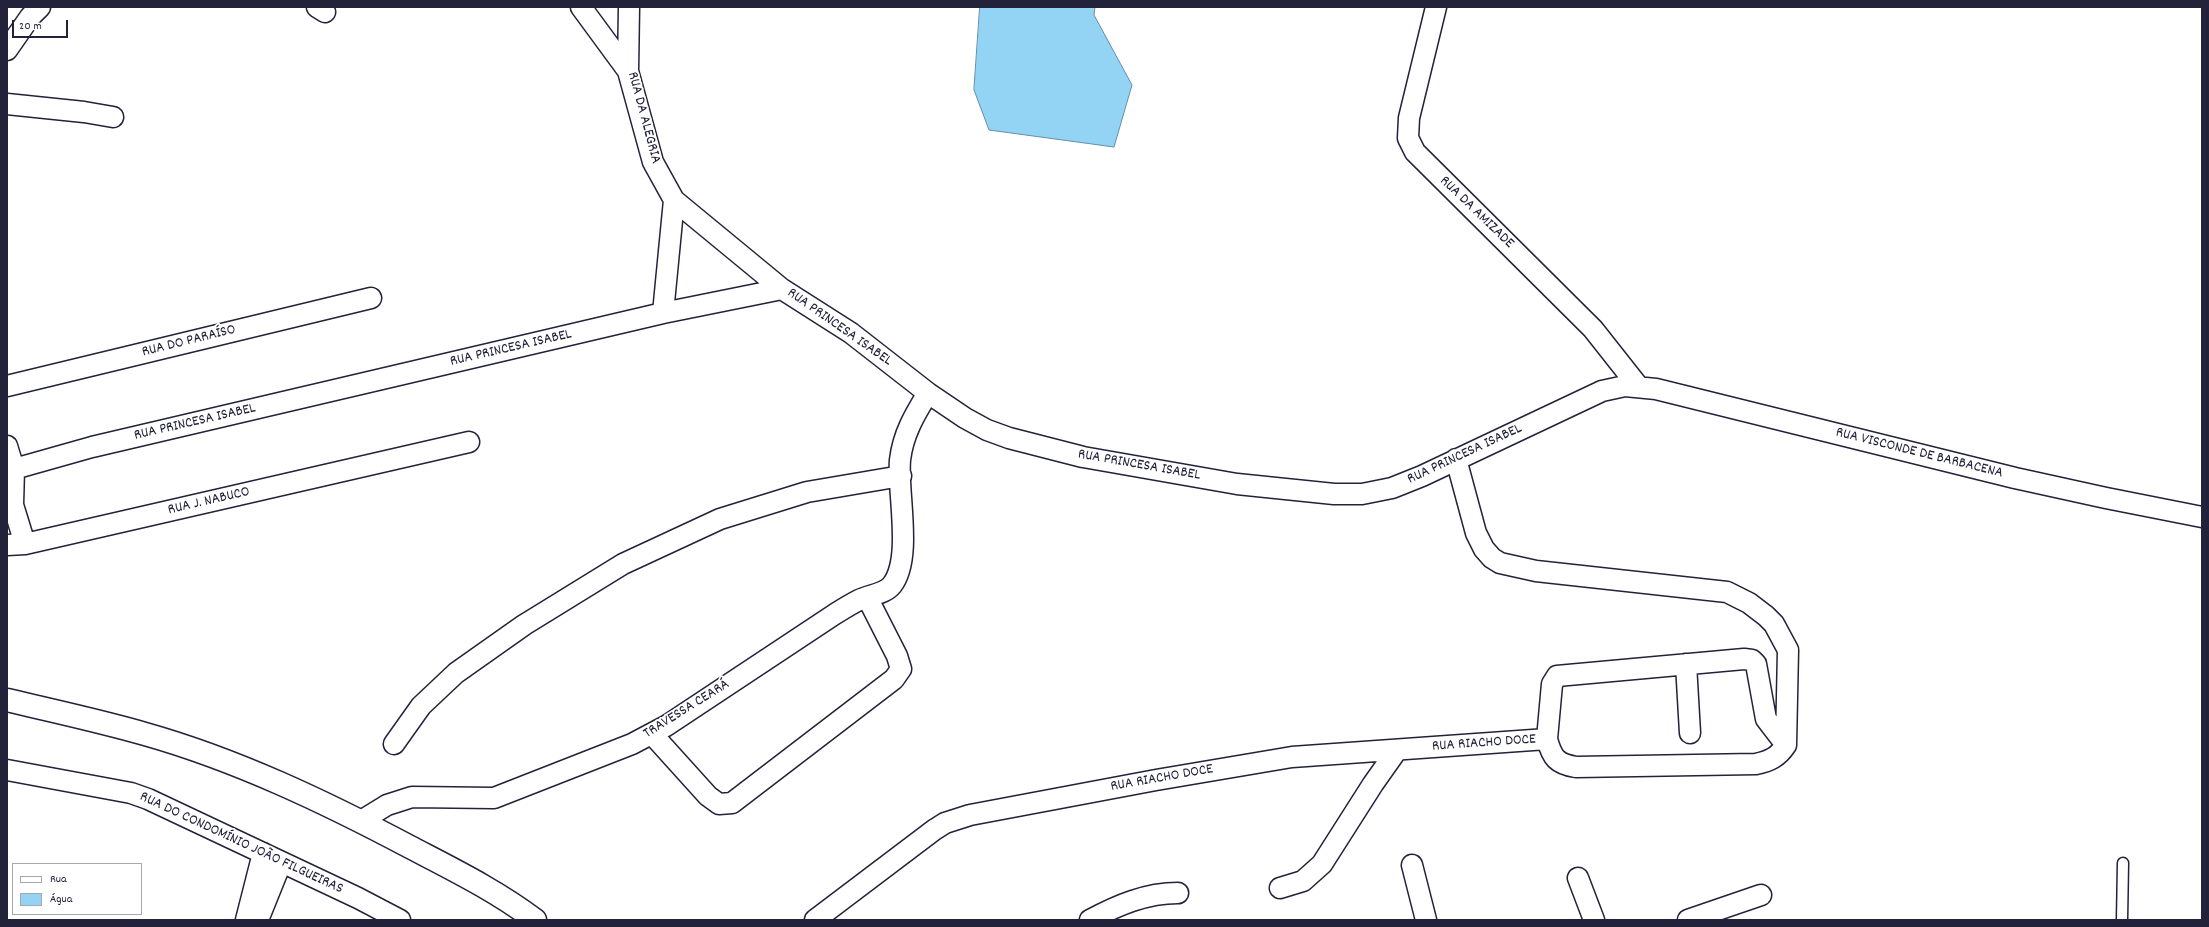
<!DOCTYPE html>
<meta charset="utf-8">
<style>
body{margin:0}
#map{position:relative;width:2209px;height:927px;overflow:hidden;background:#fff;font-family:Dekko,sans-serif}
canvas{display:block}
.frame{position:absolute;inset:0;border:8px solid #22223b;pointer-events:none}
.legend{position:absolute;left:12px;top:863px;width:130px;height:52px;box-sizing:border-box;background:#fff;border:1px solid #a7a7b1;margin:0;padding:5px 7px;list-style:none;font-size:12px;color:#22223b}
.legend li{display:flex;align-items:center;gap:8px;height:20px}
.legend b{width:20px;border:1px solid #a7a7b1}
.scale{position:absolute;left:12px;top:20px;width:56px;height:18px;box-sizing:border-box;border:2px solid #22223b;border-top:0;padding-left:5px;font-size:12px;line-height:14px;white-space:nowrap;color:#22223b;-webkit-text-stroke:3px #fff;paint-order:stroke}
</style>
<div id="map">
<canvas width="2209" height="927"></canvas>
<div class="frame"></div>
<ul class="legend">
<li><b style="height:5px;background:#fff"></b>Rua</li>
<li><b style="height:11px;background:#93d4f4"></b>Água</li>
</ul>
<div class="scale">20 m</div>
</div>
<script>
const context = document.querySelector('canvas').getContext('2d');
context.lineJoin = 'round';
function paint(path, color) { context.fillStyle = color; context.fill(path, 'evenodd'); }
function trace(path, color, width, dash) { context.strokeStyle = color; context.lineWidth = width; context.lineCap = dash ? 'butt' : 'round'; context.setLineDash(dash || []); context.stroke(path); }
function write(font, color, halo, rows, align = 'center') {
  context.font = font + ' Dekko,sans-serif'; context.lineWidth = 3.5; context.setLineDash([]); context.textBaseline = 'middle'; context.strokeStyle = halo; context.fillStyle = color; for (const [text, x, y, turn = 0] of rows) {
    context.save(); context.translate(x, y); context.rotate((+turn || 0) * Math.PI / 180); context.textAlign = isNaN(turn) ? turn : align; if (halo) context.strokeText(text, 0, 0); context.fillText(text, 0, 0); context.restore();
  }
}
const water = new Path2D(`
 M980,7h115l-1,8 38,70 -18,62 -125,-17 -15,-40z`);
paint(water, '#93d4f4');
trace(water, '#668daa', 1);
const lane = new Path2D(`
 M2122,920l1,-57`);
const street = new Path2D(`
 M317,7l8,5
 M581,7l47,64
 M629,7l-1,64 25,91 21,38 108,89
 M1436,7l-27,111 -1,20 7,14 178,177 45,57
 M7,50l23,-33 10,-10
 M7,104l77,8 29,5
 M663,313l11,-113
 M7,386l364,-88
 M7,446l7,23 -1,36 12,39
 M14,469l78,-22 571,-134 119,-24 69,44 77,60 37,25 22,12 22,8 74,19 154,27 97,10h28l30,-6 30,-12 180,-85 23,-5 31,3 359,89 91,20 96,19
 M7,545l18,-1 444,-102
 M1686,664l4,69
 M652,734l56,62 11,8 13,-1 162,-124 7,-10 -4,-13 -30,-59
 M1547,739l5,-55 5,-8 187,-17 8,1 4,4 10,55 20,26
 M394,744l27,-38 35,-33 68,-48 99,-61 97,-45 87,-27 94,-16
 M7,770l124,23 17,6 210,99 42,22
 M361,821l26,-16 25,-8 82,1 138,-54 34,-18 169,-112c8,-5 16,-10 24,-14 10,-5 26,-6 33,-15 21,-27 5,-93 8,-125 3,-26 15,-46 28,-67
 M1412,865l14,55
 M1578,878l16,42
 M1280,888l23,-7 19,-17 51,-80 24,-34
 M246,920l17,-67
 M258,920l23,-57
 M815,920l119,-90 11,-7 25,-8 186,-35 136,-23 255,-18c5,19 10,25 29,28l180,-3c14,-3 22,-7 30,-19l2,-95 -14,-26 -8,-8 -17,-13 -22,-11 -191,-21 -36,-8 -8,-5 -8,-9 -8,-16 -20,-74
 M1090,920c28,-15 56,-27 88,-27
 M1688,920l73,-25`);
const secondary = new Path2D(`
 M7,700c46,11 93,21 138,34 92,26 180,68 265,113 42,22 87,44 125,73`);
trace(lane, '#22223b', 13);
trace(street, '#22223b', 23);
trace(secondary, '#22223b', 25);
trace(lane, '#fff', 10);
trace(street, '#fff', 20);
trace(secondary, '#fff', 22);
write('15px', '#22223b', '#fff', [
 ["RUA DA ALEGRIA",643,118,75],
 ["RUA DA AMIZADE",1476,213,44],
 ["RUA PRINCESA ISABEL",839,328,35],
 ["RUA DO PARAÍSO",189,342,-14],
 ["RUA PRINCESA ISABEL",511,349,-13],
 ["RUA PRINCESA ISABEL",195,423,-13],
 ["RUA VISCONDE DE BARBACENA",1919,454,14],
 ["RUA PRINCESA ISABEL",1465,455,-25],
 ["RUA PRINCESA ISABEL",1139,466,10],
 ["RUA J. NABUCO",209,502,-13],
 ["TRAVESSA CEARÁ",687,710,-32],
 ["RUA RIACHO DOCE",1484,744,-4],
 ["RUA RIACHO DOCE",1162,779,-10],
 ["RUA DO CONDOMÍNIO JOÃO FILGUEIRAS",241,844,25]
]);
</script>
